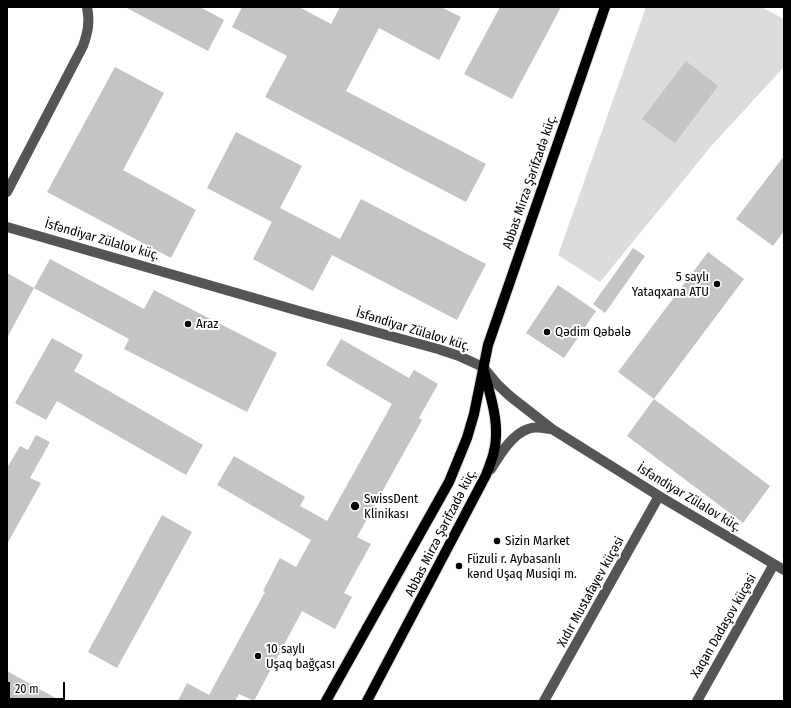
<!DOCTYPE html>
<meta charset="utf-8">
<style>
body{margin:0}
#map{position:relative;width:791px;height:708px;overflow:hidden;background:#fff;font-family:"Fira Sans Condensed",sans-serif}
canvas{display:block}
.frame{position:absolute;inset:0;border:8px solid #000;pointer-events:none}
.scale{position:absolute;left:8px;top:682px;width:57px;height:18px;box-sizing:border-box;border:2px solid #000;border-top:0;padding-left:5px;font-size:12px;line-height:14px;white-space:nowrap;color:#000;-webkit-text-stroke:3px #fff;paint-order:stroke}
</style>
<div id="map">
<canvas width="791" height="708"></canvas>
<div class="frame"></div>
<div class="scale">20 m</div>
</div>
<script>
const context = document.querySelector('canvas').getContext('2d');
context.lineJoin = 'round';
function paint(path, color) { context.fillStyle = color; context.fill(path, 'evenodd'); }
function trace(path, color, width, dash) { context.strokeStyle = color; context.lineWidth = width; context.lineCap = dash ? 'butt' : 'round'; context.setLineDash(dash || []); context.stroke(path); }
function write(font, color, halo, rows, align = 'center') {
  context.font = font + ' "Fira Sans Condensed",sans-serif'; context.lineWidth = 4; context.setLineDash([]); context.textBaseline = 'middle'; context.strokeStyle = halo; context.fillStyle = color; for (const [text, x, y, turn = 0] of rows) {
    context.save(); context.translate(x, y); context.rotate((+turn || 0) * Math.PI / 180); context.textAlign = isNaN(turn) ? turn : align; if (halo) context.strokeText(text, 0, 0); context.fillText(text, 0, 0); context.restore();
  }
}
paint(new Path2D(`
 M646,7h115l23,12v48l-71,77 -113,138 -42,-27z`), '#dcdcdc');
paint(new Path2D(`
 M125,7h75l24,13 -16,31z
 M242,7h57l32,17 9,-17h101l20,10 -22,43 -60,-32 -33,63 140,73 -20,38 -201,-105 22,-41 -55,-29z
 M500,7h61l-49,92 -48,-25z
 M686,61l32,25 -43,57 -33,-24z
 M115,67l49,26 -41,77 73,40 -25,48 -124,-66z
 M236,132l66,34 -22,42 60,31 21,-40 125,65 -29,56 -125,-65 -19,36 -60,-32 19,-37 -65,-34z
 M784,156v75l-11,15 -37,-27z
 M633,248l12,8 -40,57 -12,-9z
 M708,252l36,27 -90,120 -36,-27z
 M50,259l94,50 10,-19 123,63 -30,59 -123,-63 5,-10 -95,-51z
 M7,273l27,15 -27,50z
 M558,285l38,26 -32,47 -38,-25z
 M52,338l31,17 -9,16 129,74 -17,30 -129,-74 -11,19 -31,-17z
 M341,339l68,39 5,-8 24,14 -19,34 3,2 -65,117 14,7 -27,49 8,4 -17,32 -33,-18 -48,90 -15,-7 -4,7h-57l9,-18 22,12 56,-103 -2,-1 17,-33 16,9 15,-27 -94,-55 17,-29 71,41 -5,9 27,15 65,-117 -66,-39z
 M654,399l116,87 -27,37 -116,-87z
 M36,435l14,7 -20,36 11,5 -34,61v-76l13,-22 8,4z
 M162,515l30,17 -75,136 -29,-16z
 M7,671l54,30h-54z`), '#c4c4c4');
const major = new Path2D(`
 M326,701l123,-219 18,-44 7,-24 14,-69 117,-338
 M367,701l119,-226c5,-13 10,-25 10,-39 1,-22 -7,-44 -12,-65`);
trace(major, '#dbdbdb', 12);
trace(new Path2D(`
 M7,192l76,-146c5,-14 7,-24 4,-39
 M7,227l299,86 132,36 21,7 24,11 15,18 13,12 41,32 107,67 125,74
 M491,469c9,-14 20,-34 37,-40 7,-3 15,-1 22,0
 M544,701l115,-205
 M697,701l77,-137`), '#555', 10);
trace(major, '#000', 10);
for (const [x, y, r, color] of [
 [717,284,4,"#000"],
 [188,324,4,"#000"],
 [547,332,4,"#000"],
 [355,506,5,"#000"],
 [497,541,4,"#000"],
 [459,566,4,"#000"],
 [258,656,4,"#000"]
]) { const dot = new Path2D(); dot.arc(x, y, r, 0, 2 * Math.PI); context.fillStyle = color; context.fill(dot); trace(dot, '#fff', 1.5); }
write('13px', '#000', '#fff', [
 ["Abbas Mirzə Şərifzadə küç.",530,182,-71],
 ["İsfəndiyar Zülalov küç.",102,240,16],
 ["İsfəndiyar Zülalov küç.",413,330,17],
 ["İsfəndiyar Zülalov küç.",689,498,31],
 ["Abbas Mirzə Şərifzadə küç.",441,533,-63],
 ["Xıdır Mustafayev küçəsi",591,592,-61],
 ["Xaqan Dadaşov küçəsi",724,626,-60]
]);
write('13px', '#000', '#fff', [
 ["5 saylı",709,277,"right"],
 ["Yataqxana ATU",709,292,"right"],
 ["Araz",196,324],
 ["Qədim Qəbələ",555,332],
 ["SwissDent",364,499],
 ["Klinikası",364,514],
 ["Sizin Market",505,541],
 ["Füzuli r. Aybasanlı",467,559],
 ["kənd Uşaq Musiqi m.",467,574],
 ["10 saylı",266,649],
 ["Uşaq bağçası",266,664]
], 'left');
</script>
